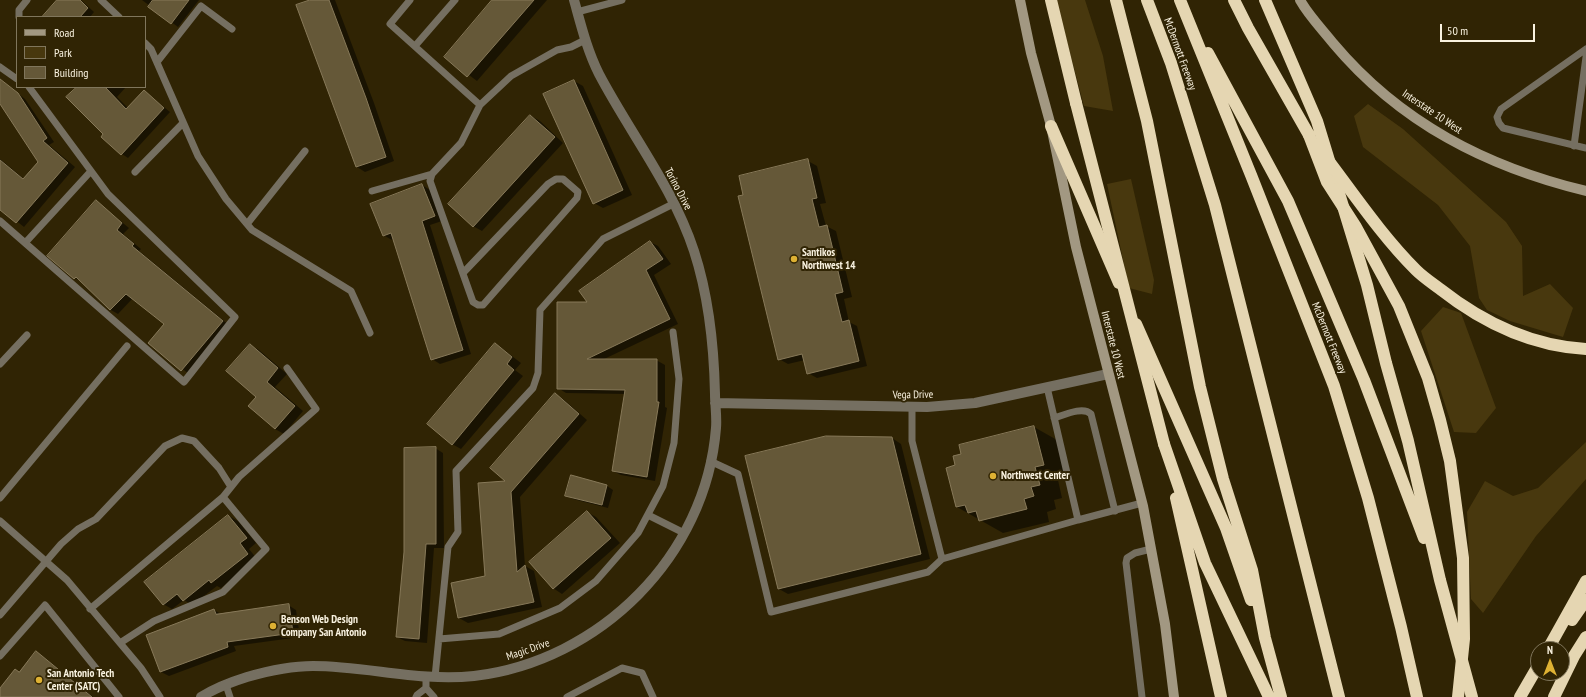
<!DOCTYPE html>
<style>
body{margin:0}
#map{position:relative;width:1586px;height:697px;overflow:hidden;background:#302404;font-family:"PT Sans Narrow",sans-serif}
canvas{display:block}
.legend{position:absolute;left:16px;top:16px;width:130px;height:72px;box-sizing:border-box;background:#302404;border:1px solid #80765c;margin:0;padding:5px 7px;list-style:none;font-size:12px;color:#f9f2e0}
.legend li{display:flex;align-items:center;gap:8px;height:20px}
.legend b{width:20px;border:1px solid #80765c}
.north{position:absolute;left:1530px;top:641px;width:40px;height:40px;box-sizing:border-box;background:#302404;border:1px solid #80765c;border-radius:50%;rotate:0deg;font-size:11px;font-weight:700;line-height:16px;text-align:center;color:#f9f2e0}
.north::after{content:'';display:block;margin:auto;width:14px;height:18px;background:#deb133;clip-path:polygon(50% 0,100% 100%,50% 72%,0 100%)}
.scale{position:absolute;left:1440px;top:24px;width:95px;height:18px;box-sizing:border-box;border:2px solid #f9f2e0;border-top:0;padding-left:5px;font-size:12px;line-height:14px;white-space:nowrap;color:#f9f2e0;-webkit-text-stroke:3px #302404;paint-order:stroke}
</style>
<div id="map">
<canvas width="1586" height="697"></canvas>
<ul class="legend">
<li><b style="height:5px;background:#a29882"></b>Road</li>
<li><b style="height:11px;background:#48380e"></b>Park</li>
<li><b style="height:11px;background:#655838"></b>Building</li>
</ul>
<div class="north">N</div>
<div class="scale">50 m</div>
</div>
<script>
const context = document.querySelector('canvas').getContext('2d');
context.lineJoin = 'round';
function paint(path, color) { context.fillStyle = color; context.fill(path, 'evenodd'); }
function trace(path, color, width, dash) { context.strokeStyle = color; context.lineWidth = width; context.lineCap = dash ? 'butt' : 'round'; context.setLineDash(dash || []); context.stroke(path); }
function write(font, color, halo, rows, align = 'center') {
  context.font = font + ' "PT Sans Narrow",sans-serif'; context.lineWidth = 4; context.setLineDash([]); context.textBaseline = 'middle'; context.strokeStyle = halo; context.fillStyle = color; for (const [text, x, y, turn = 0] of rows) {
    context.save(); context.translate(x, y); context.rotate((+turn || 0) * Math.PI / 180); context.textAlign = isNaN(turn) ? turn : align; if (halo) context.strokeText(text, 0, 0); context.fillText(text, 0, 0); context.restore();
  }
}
paint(new Path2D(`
 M1056,0h29l18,56 10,55 -29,-5z
 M1368,104l35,25 103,93 16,24 1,50 27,-12 23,24 -10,29 -53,-16 -23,-11 -8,-12 -9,-52 -32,-41 -75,-58 -9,-31z
 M1131,179l23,101 -2,14 -23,-6 -22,-104z
 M1443,307l18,6 35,95 -20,25 -22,-1 -33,-101z
 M1586,442v37l-50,57 -53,77 -12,-14 -4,-87 18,-31 28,15 25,-8z`), '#48380e');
paint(new Path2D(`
 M59,0h22l13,12 -4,5h-47z
 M142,0h57l-21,27z
 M313,0h22l39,103 20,58 -29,11 -8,-5z
 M494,0h53l-70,81 -32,-24z
 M0,79l25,20 29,43 -5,3 26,22 -51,60 -24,-19v-49l24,20 15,-17 -39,-59z
 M574,81l9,5 49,109 -29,13 -9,-5z
 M78,87h48l-9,10 11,11 16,-17 26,21 -42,46 -6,-4 -18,-20z
 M531,116l9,5 23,22 -81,88 -9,-5z
 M808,161l9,5 9,37 -6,1 6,22 10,5 16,66 -8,2 5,23 8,4 10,40 -50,12 -9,-5 -3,-13 -17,4 -9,-5z
 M422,185l8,5 12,31 -12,4 41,129 -31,10 -8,-5 -38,-120 -2,1 -9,-5z
 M96,201l33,27 -6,6 18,15 -2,2 91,75 -41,48 -40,-31 16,-20 -32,-25 -15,16 -7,-4 -28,-28 -8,-4z
 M650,242l8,4 13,18 -17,11 24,49 -76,36h54l9,5v42l2,1 -12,73 -34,-6 -8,-4 12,-77 -59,-1 -8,-5 31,-85z
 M496,344l25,19 -6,7 8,6 -62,73 -9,-5z
 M250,345l9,5 28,24 -12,13 28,24 -19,23 -9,-5 -26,-23 9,-9z
 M555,395l9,5 23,20 -67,77 5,69 9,5 8,36 -74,16 -9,-5 27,-42 21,-94z
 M1034,427l23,13 9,37 -8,3 4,18 -8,2 2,9 -9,3 2,10 -46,11 -46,-26 -1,-41z
 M892,438l9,6 29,115 -142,35 -9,-5 -33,-132z
 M435,448l8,5 1,95h-10l-7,95 -22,-2 -8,-4z
 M607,486l6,4 -5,18 -35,-9 -7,-4z
 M587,512l9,5 24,26 -58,51 -9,-6z
 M229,516l9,5 18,22 -7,6 8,10 -36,29 -4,-2 -25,19 -8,-5 -12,9 -9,-5z
 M288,605l8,5 4,27 -66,9 2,5 -67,25 -8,-4 -14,-36 67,-26 7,4z
 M36,653l9,5 48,39h-93v-8l20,-16z`), '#0007');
const building = new Path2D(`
 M57,0h23l8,8 -8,9h-38z
 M153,0h36l-18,24 -23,-17z
 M310,0h19l37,98 20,59 -30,10 -60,-162z
 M492,0h42l-67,77 -23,-20z
 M0,79l18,14 29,45 -4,3 25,22 -52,60 -16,-13v-50l23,19 15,-17 -38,-58z
 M574,80l49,110 -30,14 -50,-110z
 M77,87h28l21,22 18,-19 20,18 -43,47 -20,-18 2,-3 -37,-37z
 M530,115l25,22 -82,90 -25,-23z
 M808,159l9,39 -5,1 7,28 8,-2 16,67 -8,2 7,28 7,-2 10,41 -52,13 -5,-20 -24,6 -40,-164 5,-1 -4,-19z
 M422,184l13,32 -13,5 41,129 -32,10 -40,-127 -8,3 -13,-32z
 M96,200l26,23 -5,7 17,14 -2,2 91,75 -42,50 -33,-28 16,-19 -38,-30 -16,16 -34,-33 -2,2 -27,-23z
 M650,241l13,18 -17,11 24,49 -83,40h70v43h2l-12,75 -35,-6 13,-81 -68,-1v-87h30l-8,-11z
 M495,343l17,14 -5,7 7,6 -62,75 -25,-21z
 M250,344l28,24 -11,14 28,24 -20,23 -27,-23 8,-9 -30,-26z
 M555,393l24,21 -68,78 6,80 8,-7 9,37 -76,16 -7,-35 34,-7 -7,-93 27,-2 -15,-13z
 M1034,426l10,39 -9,2 5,18 -9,2 3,9 -10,3 3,10 -48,12 -3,-10 -8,2 -3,-8 -9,2 -10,-39 9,-3 -2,-9 8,-2 -2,-9z
 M826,436l66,1 29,117 -143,35 -33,-133z
 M436,447v97h-10l-7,95 -23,-2 8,-85v-104z
 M571,475l36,10 -5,20 -37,-9z
 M587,511l24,27 -58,51 -24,-27z
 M228,515l19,23 -7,5 8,11 -37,29 -2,-3 -26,21 -6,-7 -14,11 -19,-23z
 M289,604l4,29 -66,9 1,5 -68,25 -14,-37 68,-26 2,5z
 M36,651l56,46h-92v-9l15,-19 4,3z`);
paint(building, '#655838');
trace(building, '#877959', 1);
trace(new Path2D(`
 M101,0l18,17
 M410,0l-20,24 90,81 31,-29 46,-26 14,-3 14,-7
 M577,12l45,-12
 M19,17v-7l8,-10
 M145,43l6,6 47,107 28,43 26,31 99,61 19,42
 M415,46l40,-46
 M1586,49l-85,60 -4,8 2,6 4,5 83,20
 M157,62l44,-56 31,23
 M0,67l17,12
 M1574,146l12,-89
 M135,172l48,-49
 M372,191l60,-17
 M0,221l184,161 51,-65 -127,-123 -79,-107
 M247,224l58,-73
 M25,243l66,-72
 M463,273l85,-89 8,-5h7l15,13 -1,6 -94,107h-5l-5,-3 -43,-121 2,-7 29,-31 19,-38
 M0,364l27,-29
 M912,408v33l30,118 136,-39 -31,-133
 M1054,418c10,-3 29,-12 37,-4l24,97
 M710,461l28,13 33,138 157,-40 14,-13
 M223,497l16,-20 77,-68 -29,-41
 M0,498l127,-152
 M648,515l36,18
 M1078,520l64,-17
 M0,521l67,59 74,88 19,29
 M90,609l133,-112 43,52 -43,43 -69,29 -34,22
 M0,615l61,-71 17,-15 18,-10 69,-73 17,-8 12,3 25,27 12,19
 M439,639l60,-5 61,-26 36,-27 42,-48 25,-47 11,-43 5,-64 -6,-47
 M0,656l45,-51 74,92
 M435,677l13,-130 10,-15 -2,-61 77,-83 5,-15 2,-63 63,-71 70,-35
 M226,685l4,12
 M426,688l8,9
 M416,697l1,-2 9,-7v-11
 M567,697l55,-29 20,5 11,24
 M1142,697l-16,-134 1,-5 8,-5 16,-4`), '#756f61', 7);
trace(new Path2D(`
 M715,403l212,4 48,-4 133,-29
 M201,697c14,-9 30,-15 46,-20 21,-6 45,-11 66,-11 54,0 107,16 161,10 126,-15 232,-120 242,-248 1,-11 -1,-23 -1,-34 -1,-48 -6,-97 -21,-143 -21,-64 -64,-118 -95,-177 -12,-24 -18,-49 -25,-74`), '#756f61', 10);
trace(new Path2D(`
 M1020,0l11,53 20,73 25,121 67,259 22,118 9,73
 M1300,0c9,16 22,29 33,43 67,80 154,124 253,148`), '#a29882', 10);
trace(new Path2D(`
 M1051,0l25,103
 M1116,0l31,121 53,266 23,92 29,91 13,68 16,59
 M1147,0l24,63 44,142 124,492
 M1180,0l71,175 83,211 34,112 33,129 16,70
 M1234,0l14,28 61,107
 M1265,0l52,121 50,164 19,78 22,78 32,139 32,117
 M1208,53l80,148 76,179 60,158
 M1051,126l68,157
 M1136,324l90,204 25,72
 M1164,444l41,119 64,134
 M1176,498l45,199
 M1572,620l14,-20
 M1548,649l38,-68
 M1520,697l18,-31
 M1554,697l20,-41 12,-19`), '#e5d6b2', 12);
trace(new Path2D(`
 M1076,103l88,341
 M1309,135l18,47 29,45 43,79 29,72 12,42 10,41 13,97 1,81 -6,58
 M1318,147c32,41 61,86 98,123 7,7 16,13 24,19 42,33 92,57 146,60`), '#e5d6b2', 12);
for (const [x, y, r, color] of [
 [794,259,4,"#deb133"],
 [993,476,4,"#deb133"],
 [273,626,4,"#deb133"],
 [39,680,4,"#deb133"]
]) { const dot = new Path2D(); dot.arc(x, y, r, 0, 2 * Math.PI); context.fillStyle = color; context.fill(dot); trace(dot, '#302404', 1.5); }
write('11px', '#f9f2e0', '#302404', [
 ["McDermott Freeway",1180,54,70],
 ["Interstate 10 West",1432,112,34],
 ["Torino Drive",678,189,62],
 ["McDermott Freeway",1329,338,68],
 ["Interstate 10 West",1113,345,76],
 ["Vega Drive",913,395,-1],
 ["Magic Drive",528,650,-19]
]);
write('bold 11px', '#f9f2e0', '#302404', [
 ["Santikos",802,253],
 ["Northwest 14",802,266],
 ["Northwest Center",1001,476],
 ["Benson Web Design",281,620],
 ["Company San Antonio",281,633],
 ["San Antonio Tech",47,674],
 ["Center (SATC)",47,687]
], 'left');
</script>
